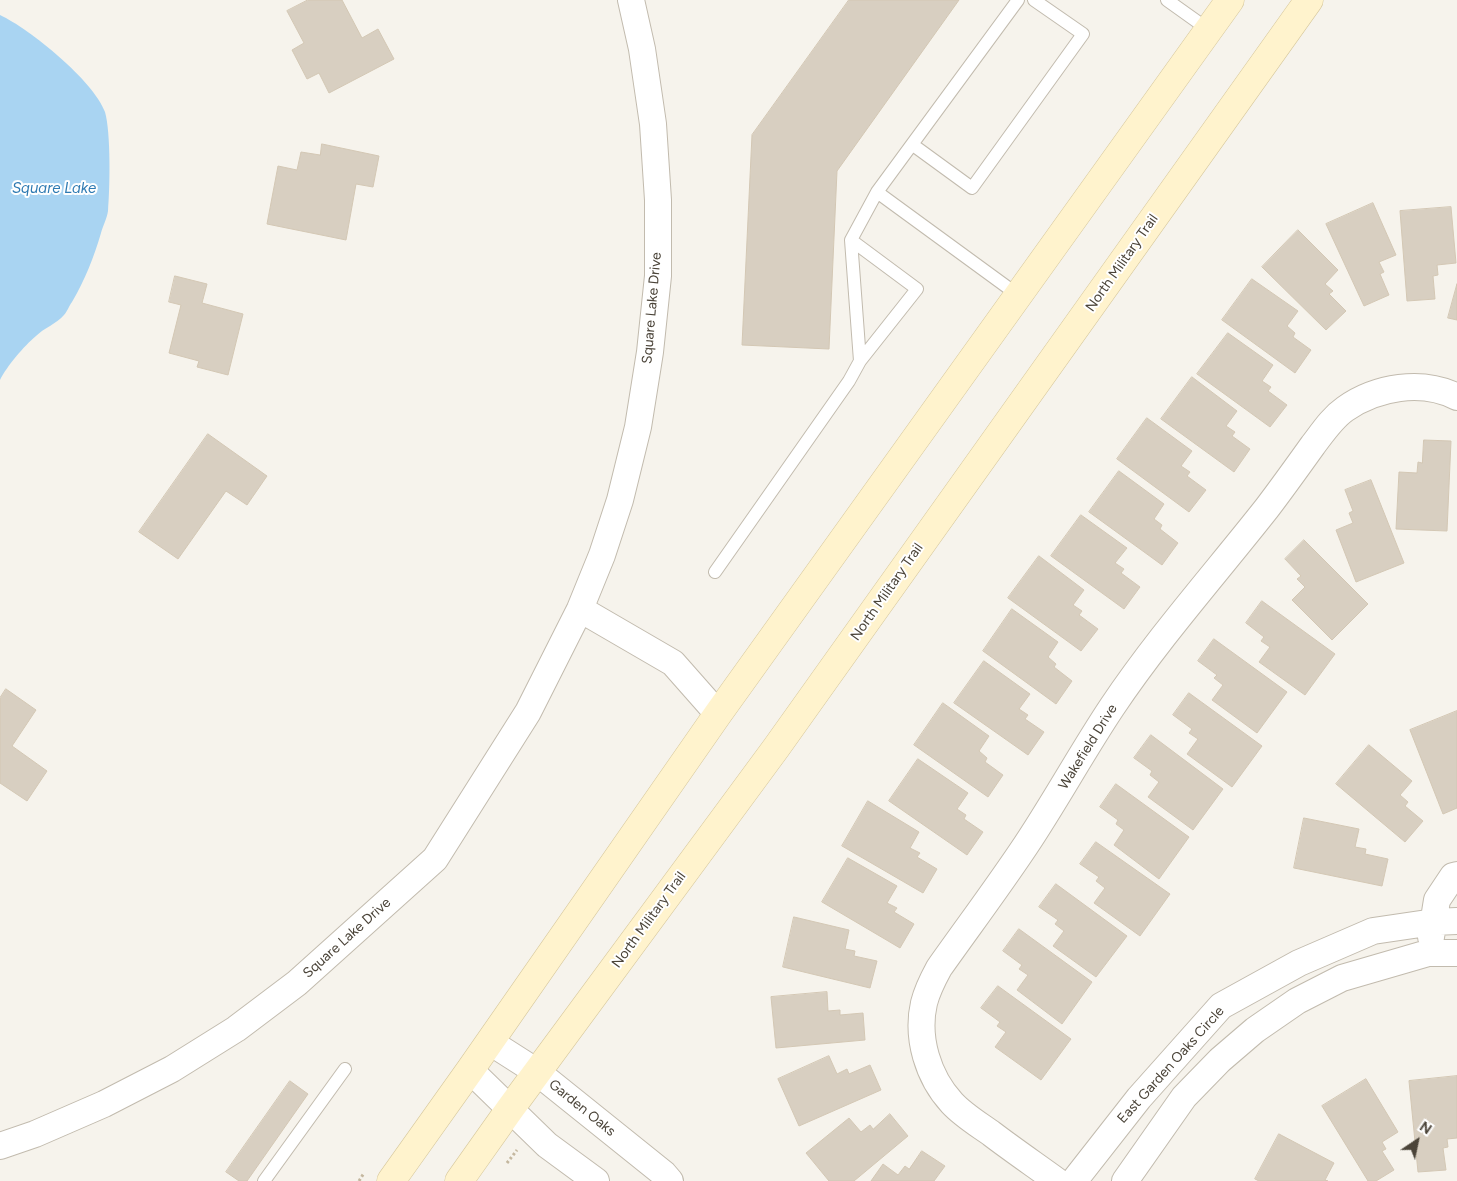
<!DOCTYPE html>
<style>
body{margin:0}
#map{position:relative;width:1457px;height:1181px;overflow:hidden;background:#f6f3ec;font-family:Figtree,sans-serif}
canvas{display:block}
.north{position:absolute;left:1392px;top:1116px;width:50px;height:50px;-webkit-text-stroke:4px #fff;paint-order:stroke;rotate:34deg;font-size:14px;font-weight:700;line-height:20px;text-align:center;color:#4b4439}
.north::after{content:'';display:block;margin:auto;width:18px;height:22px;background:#4b4439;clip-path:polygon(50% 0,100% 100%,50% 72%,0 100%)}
</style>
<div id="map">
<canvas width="1457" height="1181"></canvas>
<div class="north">N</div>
</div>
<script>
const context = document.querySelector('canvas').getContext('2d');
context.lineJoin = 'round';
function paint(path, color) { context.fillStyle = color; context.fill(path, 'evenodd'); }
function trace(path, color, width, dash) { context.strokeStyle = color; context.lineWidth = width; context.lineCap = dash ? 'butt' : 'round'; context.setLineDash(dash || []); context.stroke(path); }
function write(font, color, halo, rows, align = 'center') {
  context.font = font + ' Figtree,sans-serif'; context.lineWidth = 4; context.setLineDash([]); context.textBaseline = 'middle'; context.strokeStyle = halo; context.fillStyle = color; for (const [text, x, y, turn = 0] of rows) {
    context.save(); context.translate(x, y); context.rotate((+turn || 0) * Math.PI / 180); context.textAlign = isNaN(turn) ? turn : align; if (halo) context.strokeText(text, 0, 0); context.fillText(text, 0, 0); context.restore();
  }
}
paint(new Path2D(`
 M0,15c30,14 94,66 105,97 6,21 5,76 3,99 -1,7 -5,15 -7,22 -7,24 -16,47 -29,69 -3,4 -5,10 -8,13 -8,9 -20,13 -28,21 -12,10 -29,30 -36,44z`), '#a9d4f2');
const building = new Path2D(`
 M308,0h34l20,38 16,-9 16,30 -65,34 -10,-20 -12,6 -15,-29 12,-7 -17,-32z
 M849,0h110l-122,171 -8,178 -87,-4 10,-210z
 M322,144l57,12 -6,31 -17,-3 -10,56 -79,-16 11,-58 19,4 4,-18 19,3z
 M1373,203l23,52 -17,7 5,10 -4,2 9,21 -25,11 -38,-82z
 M1451,207l5,56 -19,2 1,10 -5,1 2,23 -28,2 -7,-90z
 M1298,230l40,40 -13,14 8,7 -4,3 17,17 -20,19 -64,-63z
 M175,276l32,8 -5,19 41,11 -15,61 -31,-8 2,-6 -30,-8 12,-48 -12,-3z
 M1252,279l46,32 -11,15 8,7 -2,4 18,13 -16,23 -73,-53z
 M1457,284v36l-9,-2z
 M1228,333l45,32 -11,16 9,6 -3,4 19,14 -17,22 -73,-53z
 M1192,377l45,34 -11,15 9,6 -3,4 18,13 -16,23 -73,-53z
 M1147,418l45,33 -11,15 9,6 -3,4 19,14 -17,22 -72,-53z
 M208,434l59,42 -20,29 -21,-14 -48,68 -39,-27z
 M1424,440l27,1 -4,90 -51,-2 3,-57 18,1 1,-11 4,1z
 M1119,471l45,33 -10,15 8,6 -2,4 18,14 -16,22 -73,-53z
 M1371,480l33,83 -48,19 -20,-52 17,-7 -4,-10 4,-2 -8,-21z
 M1081,515l46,33 -12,15 9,6 -3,4 19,14 -16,22 -73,-53z
 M1304,540l64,64 -36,36 -40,-40 13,-13 -8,-8 4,-3 -16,-17z
 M1039,556l45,34 -11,15 9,6 -3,4 19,14 -17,22 -73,-53z
 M1262,601l73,53 -30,41 -46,-33 11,-15 -9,-6 3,-4 -18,-14z
 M1012,609l46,33 -10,15 8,7 -2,3 18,14 -16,23 -73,-53z
 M1214,639l73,53 -30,41 -45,-33 11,-15 -9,-7 3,-3 -19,-14z
 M984,661l46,33 -11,15 9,6 -3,4 19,13 -16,23 -74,-52z
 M6,689l30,21 -24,36 35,25 -20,30 -27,-18v-85z
 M1189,693l73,53 -30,41 -45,-33 11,-15 -9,-6 3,-4 -19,-14z
 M943,703l46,33 -10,15 8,7 -2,4 18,13 -15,22 -74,-52z
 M1457,711v97l-14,6 -33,-84z
 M1151,735l72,54 -30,41 -45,-33 11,-15 -9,-7 2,-4 -18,-13z
 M1369,745l43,36 -12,14 8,7 -3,4 18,15 -18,21 -69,-58z
 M918,759l50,34 -11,16 9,6 -2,4 19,13 -16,23 -78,-54z
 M1116,784l73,53 -30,42 -45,-34 10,-15 -8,-6 2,-4 -18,-13z
 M868,801l51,31 -9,16 10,5 -3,4 20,12 -14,24 -81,-47z
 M1304,818l55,11 -4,18 11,2 -1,5 23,5 -6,27 -88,-18z
 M1096,842l74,52 -30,42 -46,-33 11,-15 -9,-7 3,-4 -19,-13z
 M848,858l49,28 -10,17 10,5 -3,4 20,12 -14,24 -78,-46z
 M1056,884l71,52 -31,41 -43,-31 11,-15 -9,-7 3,-4 -19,-13z
 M794,917l55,13 -4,19 10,2 -1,5 23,5 -7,27 -87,-21z
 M1019,929l73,53 -30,42 -45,-34 11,-15 -9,-6 3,-4 -19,-14z
 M998,986l73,53 -30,41 -46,-33 11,-15 -9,-6 3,-4 -19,-14z
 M827,992l1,19 12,-1v5l23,-2 2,27 -89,8 -5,-51z
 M829,1056l8,18 10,-5 2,5 21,-9 11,25 -82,36 -21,-47z
 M1457,1076v62l-10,1 1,8 -5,1 3,22 -28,2 -9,-91z
 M1366,1079l32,53 -16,10 4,7 -4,2 12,19 -18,11h-8l-46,-75z
 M290,1081l18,13 -61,87h-8l-13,-9z
 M890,1114l18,22 -54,45h-25l-23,-28 43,-35 12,14 9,-7 3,4z
 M1279,1134l55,29 -9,17 3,1h-69l-4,-2z
 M922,1151l23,15 -11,15h-63l12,-17 15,11 7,-9 4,3z`);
paint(building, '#d8cfc1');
trace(building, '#d3c7b4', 1);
const lane = new Path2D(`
 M1167,0l42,30
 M913,145l59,43 111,-154 -49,-34
 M851,240l66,49 -57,72 -9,-121 26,-48
 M1018,295l-141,-103 141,-192
 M715,572l134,-191 11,-20
 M264,1181l81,-112`);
const street = new Path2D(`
 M580,609l93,54 45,51
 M1431,937l6,-37 16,-24 4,-1
 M490,1042l47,30 127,102 6,7
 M470,1070l77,75 49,36
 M0,1146l35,-12 69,-30 68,-35 64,-40 61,-46 138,-124 93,-147 52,-103 22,-54 18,-55 18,-73 12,-75 8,-76v-76l-5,-76 -11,-75 -11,-49
 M1057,1181c-22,-16 -44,-31 -65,-47 -14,-10 -29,-19 -40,-31 -24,-26 -36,-65 -28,-100 3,-12 9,-24 15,-35 29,-41 59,-81 87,-123 30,-45 56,-93 86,-138 47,-70 103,-133 155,-199 16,-21 31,-42 46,-63 10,-13 19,-27 32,-36 31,-22 77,-30 112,-12
 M1074,1181l65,-83 82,-92 78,-43 74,-32 61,-9 23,-1
 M1125,1181l59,-84 36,-37 35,-30 42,-29 45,-23 86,-25h29`);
const secondary = new Path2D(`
 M391,1181l79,-111 248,-356 512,-714
 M459,1181l51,-72 266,-361 533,-748`);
trace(lane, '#c2bbae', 14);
trace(street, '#c2bbae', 28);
trace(secondary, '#d6c79b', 29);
trace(new Path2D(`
 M507,1163l10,-13
 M359,1181l5,-8`), '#c4b79f', 3, [2.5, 2.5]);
trace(lane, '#fff', 12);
trace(street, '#fff', 26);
trace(secondary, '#fff3cd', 28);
write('14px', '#4b4439', '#fff', [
 ["North Military Trail",1122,263,-55],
 ["Square Lake Drive",652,308,-85],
 ["North Military Trail",887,592,-55],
 ["Wakefield Drive",1088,747,-58],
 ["North Military Trail",649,920,-54],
 ["Square Lake Drive",347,938,-42],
 ["East Garden Oaks Circle",1171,1065,-48],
 ["Garden Oaks",582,1108,39]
]);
write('italic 15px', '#2e7ab2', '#fff', [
 ["Square Lake",54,189]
]);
</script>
